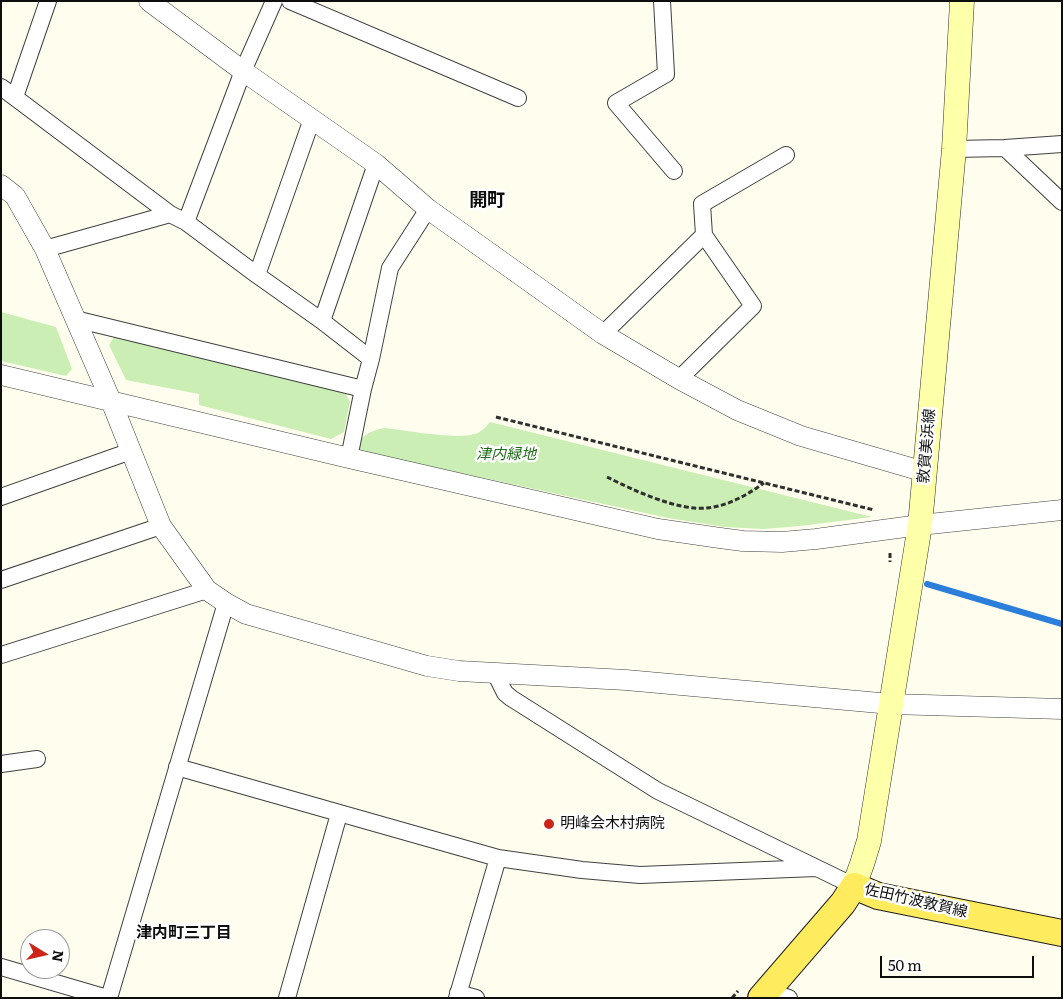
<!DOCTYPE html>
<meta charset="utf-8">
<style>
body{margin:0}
#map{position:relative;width:1063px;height:999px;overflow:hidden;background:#fffeee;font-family:Literata,serif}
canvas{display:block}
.frame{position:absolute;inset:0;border:2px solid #0d0d0d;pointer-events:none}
.north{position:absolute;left:20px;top:929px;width:50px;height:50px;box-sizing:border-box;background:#fff;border:1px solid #9e9e9e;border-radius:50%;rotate:99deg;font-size:14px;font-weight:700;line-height:20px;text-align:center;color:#0d0d0d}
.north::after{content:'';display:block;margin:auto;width:18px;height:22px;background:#cc2517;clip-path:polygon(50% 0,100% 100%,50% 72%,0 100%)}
.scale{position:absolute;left:880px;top:956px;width:154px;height:22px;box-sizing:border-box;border:2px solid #0d0d0d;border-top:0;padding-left:6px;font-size:15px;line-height:18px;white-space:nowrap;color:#0d0d0d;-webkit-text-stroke:4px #fff;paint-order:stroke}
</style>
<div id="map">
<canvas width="1063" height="999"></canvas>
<div class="frame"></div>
<div class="north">N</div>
<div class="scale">50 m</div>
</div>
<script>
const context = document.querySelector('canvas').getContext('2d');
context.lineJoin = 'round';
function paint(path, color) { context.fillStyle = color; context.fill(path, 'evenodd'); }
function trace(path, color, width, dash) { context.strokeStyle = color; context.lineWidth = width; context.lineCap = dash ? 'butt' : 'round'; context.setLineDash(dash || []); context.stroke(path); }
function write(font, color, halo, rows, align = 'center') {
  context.font = font + ' Literata,"Noto Sans JP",serif'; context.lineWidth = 5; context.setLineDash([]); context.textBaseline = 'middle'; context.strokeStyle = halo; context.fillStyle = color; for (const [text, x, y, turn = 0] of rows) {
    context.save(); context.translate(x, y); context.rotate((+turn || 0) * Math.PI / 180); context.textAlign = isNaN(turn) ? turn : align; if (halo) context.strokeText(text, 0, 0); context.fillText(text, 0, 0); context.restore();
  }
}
paint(new Path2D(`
 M1,312l55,15 16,42 -6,7 -65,-15z
 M114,337l230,53 6,12 -6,30 -13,7 -132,-34v-11l-73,-14 -17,-35z
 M490,422l382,95 -72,9 -36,3 -39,-2 -57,-9 -304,-66 -5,-3c-2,-13 14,-19 25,-21 22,2 75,13 94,5 5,-3 9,-7 12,-11z`), '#caeeb3');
trace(new Path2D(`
 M927,584l135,40`), '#2b7fdb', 6);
const minor = new Path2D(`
 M290,1l228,97
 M662,1l4,73 -50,29 58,68
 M1,87l169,127 16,8 71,53 65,46 49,38 19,-91 38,-59
 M15,97l33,-96
 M1005,148l57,-4
 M954,149l51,-1 57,54
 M186,222l57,-151 31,-70
 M704,235l-2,-31 84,-49
 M45,249l125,-35
 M257,275l55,-156
 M75,319l288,70
 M322,321l54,-157
 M603,334l101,-99 49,71 -74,73
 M349,458l14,-69 8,-30
 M1,497l130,-46
 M1,580l160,-54
 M1,655l206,-65
 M495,673l10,20 6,5 147,93 196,95
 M1,764l36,-5
 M177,767l321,91 84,12 58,5 176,-7
 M1,967l106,31
 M768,991l21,7
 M458,993l18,5
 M109,998l117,-395
 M287,998l52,-184
 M457,998l41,-140`);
const tertiary = new Path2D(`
 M149,1l94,70 133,93 52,45 175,125 76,45 58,31 64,26 124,36
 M1,185l14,11 30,53 66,152 50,125 46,64 19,13 20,11 181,52 32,5 167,9 265,24 171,5
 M1,375l348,83 309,71 62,9 23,3 39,1 34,-3 104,-14 142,-15`);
const secondary = new Path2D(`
 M854,886l8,-22 7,-23 51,-316 34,-376 8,-148`);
const primary = new Path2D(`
 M761,998l82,-95 11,-17 24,10 184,37`);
trace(minor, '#404040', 18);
trace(tertiary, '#404040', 21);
trace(secondary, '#2f2f2f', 25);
trace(primary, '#1e1e1e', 28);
trace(new Path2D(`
 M496,417l378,93
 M607,477c26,13 70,34 100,31 21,-2 40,-13 57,-25
 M890,553v9
 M732,998l6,-7`), '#2f2f2f', 3, [5, 2.5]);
trace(minor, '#fff', 16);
trace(tertiary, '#fff', 20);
trace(secondary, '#feffa9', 24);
trace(primary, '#ffec5e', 26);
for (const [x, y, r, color] of [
 [549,824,6,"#cc2517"]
]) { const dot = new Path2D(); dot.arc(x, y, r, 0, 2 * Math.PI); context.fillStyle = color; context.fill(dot); trace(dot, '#fff', 2); }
write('15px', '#0d0d0d', '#fff', [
 ["敦賀美浜線",927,446,-85],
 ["佐田竹波敦賀線",916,901,13]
]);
write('italic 15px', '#1e6c17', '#fff', [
 ["津内緑地",506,455]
]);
write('15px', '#0d0d0d', '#fff', [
 ["明峰会木村病院",560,824]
], 'left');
write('bold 16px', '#0d0d0d', '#fff', [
 ["津内町三丁目",184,933]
]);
write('bold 18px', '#0d0d0d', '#fff', [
 ["開町",487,201]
]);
</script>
